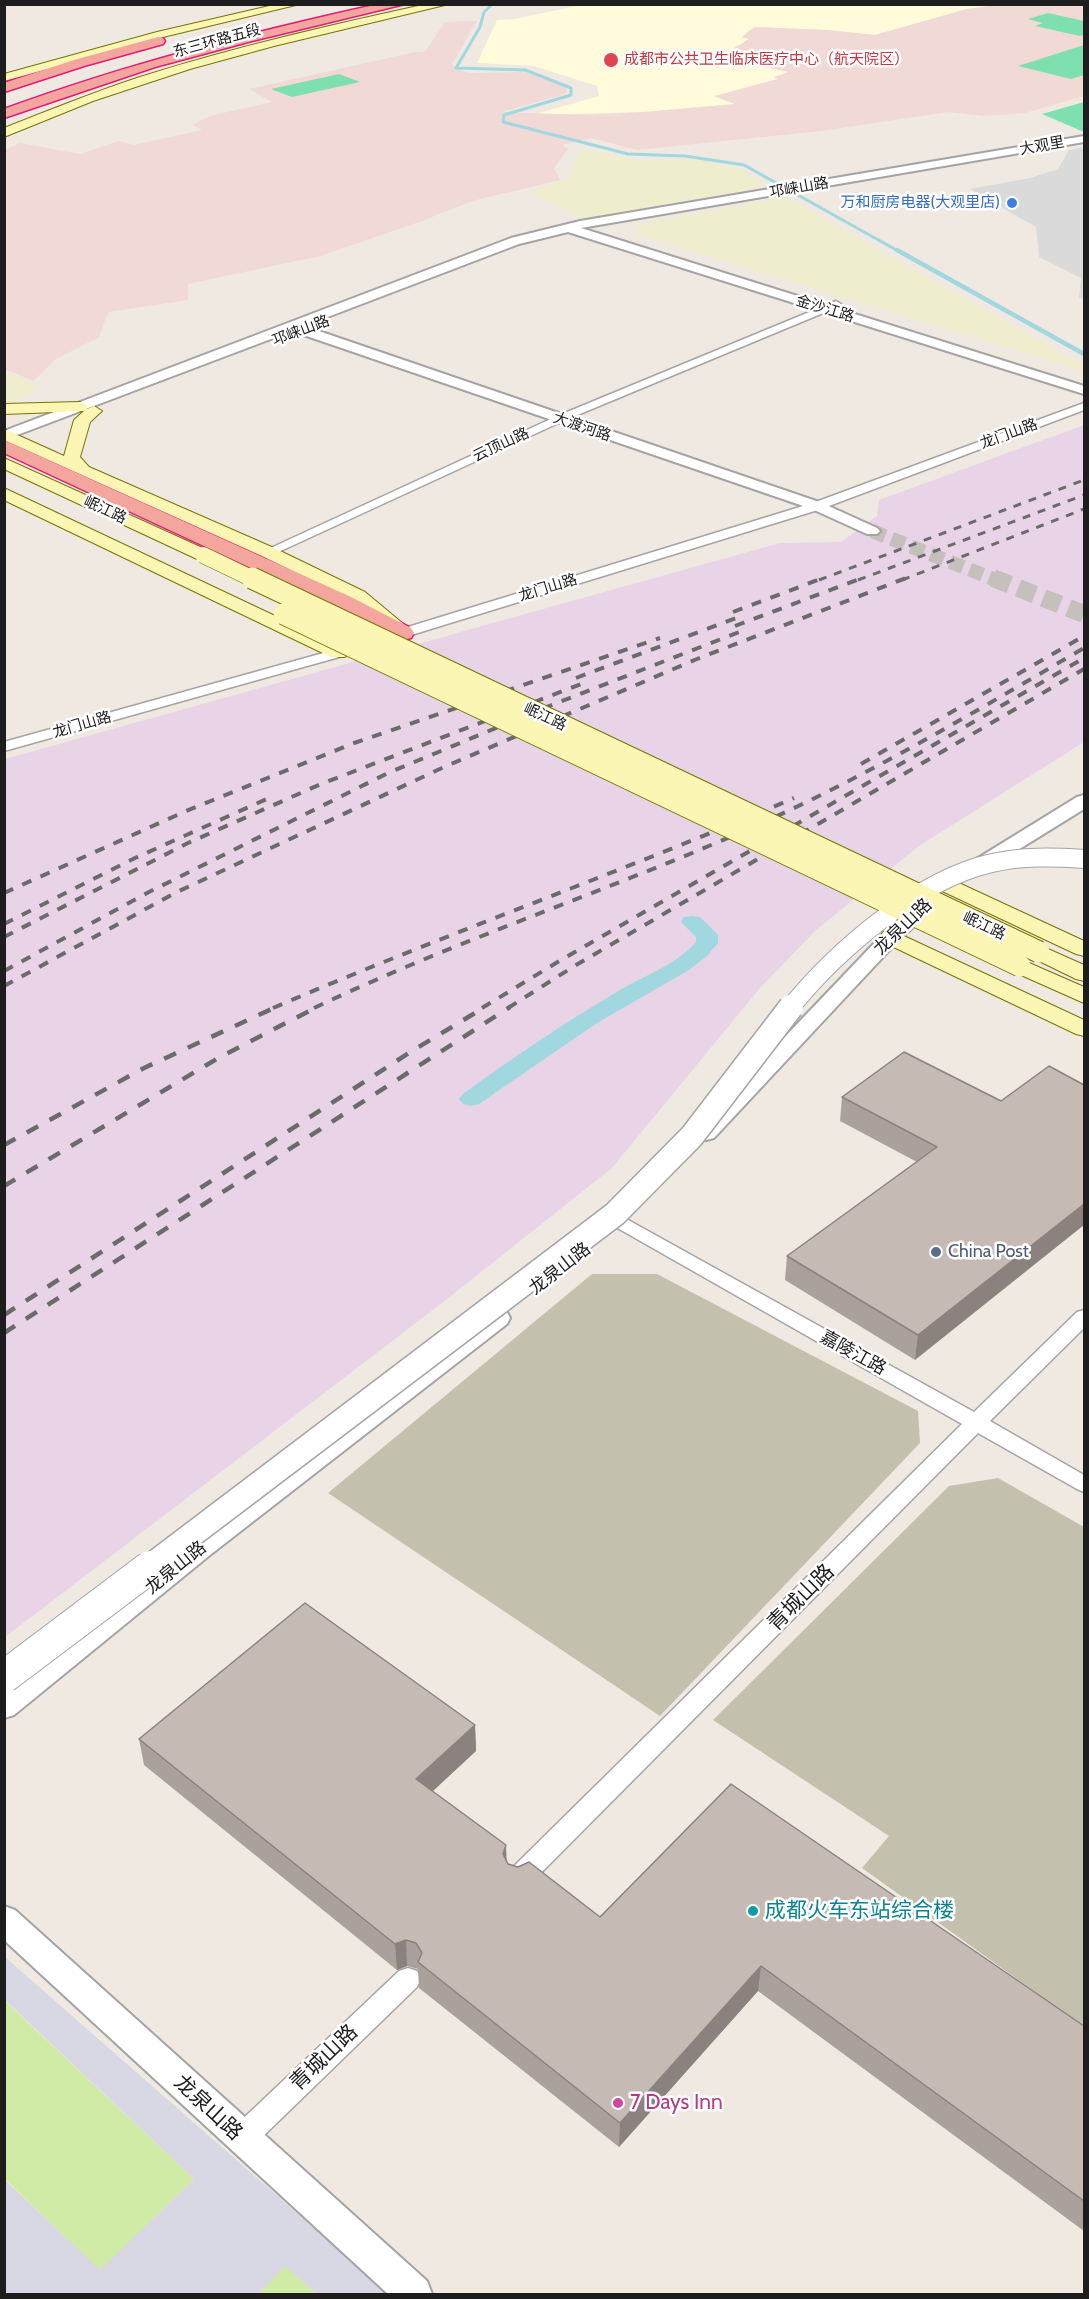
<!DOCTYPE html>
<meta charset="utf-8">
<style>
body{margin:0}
#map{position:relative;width:1089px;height:2299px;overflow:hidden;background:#efe9e2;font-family:Cabin,sans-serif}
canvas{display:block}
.frame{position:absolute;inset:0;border:6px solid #1d1d1d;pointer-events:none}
</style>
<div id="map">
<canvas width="1089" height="2299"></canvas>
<div class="frame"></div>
</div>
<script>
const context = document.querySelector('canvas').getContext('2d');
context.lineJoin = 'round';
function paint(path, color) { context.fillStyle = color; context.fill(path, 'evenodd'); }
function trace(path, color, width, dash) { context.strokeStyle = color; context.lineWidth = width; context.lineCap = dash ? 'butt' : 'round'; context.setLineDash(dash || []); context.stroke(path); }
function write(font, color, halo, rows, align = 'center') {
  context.font = font + ' Cabin,"Noto Sans SC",sans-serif'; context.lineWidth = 5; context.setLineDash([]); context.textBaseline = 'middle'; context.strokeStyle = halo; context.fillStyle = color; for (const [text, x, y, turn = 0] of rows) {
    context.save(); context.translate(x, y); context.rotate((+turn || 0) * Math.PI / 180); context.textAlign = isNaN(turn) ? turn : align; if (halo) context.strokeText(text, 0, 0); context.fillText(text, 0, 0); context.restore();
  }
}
paint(new Path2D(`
 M1084,147v152l-5,-1 2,-20 -42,-21 -3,-30 -66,-38 60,-11 28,-9 11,-19z`), '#dbdada');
paint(new Path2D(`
 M1084,425v317l-165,104 -104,85 -55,57 -148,180 -170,135 -437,334v-878l775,-216 61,-1 36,-26 2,-16z`), '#e8d4e6');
paint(new Path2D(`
 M581,5h423l-37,4 -92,26 -48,-5 -73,-3 -11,10 7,1 -10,7h-3l-13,11 22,3 44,13 -10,7 -65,18 22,7 -93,8 -112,3 67,-19 -2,-10 -63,-20 -57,-3 20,-43 18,-1z`), '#fffbdb');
paint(new Path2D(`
 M1004,4l80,1v91l-59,17 -41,3 -36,-4 -127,19 -184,19 -46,-12 -29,7 6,4 -14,19 6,12 -88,21 -50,20 -102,35 -132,28v16l-80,12 -9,25 -43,22 -23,22 -28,-12v-219l15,-7 60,11 39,-13 15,4 68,-15 -10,-5 18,-9 62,-14 -23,-13 166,-37h10l20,-30 32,-1 -25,43 3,4 14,5 55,-1 40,14 3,5 -2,3 -63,18 83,3 59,-3 91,-8 -21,-8 64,-17 -4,-2 15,-5 -47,-10 3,-3 -22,-3 26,-17 -7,-2 12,-10 73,3 48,5 92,-26z`), '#f1d9d5');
paint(new Path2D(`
 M592,1274h65l261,137 2,32 -260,273 -332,-223z
 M998,1478l86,49v500l-222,-159 27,-32 -176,-116 236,-234z`), '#c3c1ae');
paint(new Path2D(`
 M580,149l59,11 54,-1 49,11 27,16 -186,33 -54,-28 39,-12z
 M785,197l299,169v5l-448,-137 1,-10z
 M5,371l33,14 -18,15 -15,3z`), '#eeedcd');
paint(new Path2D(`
 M4,2000l190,179 -94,92 -95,-92z
 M285,2265l32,29h-59z`), '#d0eba6');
paint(new Path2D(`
 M1048,13l36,8v14l-4,1 -45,-10 8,-3 -15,-4z
 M1081,46h3v29l-13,4 -53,-13z
 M339,74l21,8 -68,15 -21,-8z
 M1084,102v30l-42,-18z`), '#7de0ae');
paint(new Path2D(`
 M5,1957l384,337h-72l-32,-28 -27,28h-253l-1,-115 96,91 94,-91 -189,-179z`), '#d7d8e4');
trace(new Path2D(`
 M493,4l-9,8 -4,15 -24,41 69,2 46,18v7l-67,20 -1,7 125,32 57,2 59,9 156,87`), '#a1d7de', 3);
trace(new Path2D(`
 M897,250l187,104`), '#a1d7de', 4.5);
paint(new Path2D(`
 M692,916l8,1 18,18v8l-11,13 -18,14 -92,53 -118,81 -8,2 -8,-2 -4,-5 4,-5c49,-36 100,-70 152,-101 27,-17 60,-27 81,-51v-5l-15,-15 3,-5z`), '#a1d7de');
trace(new Path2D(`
 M872,531l124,49`), '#c5c0bb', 14, [14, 7]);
trace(new Path2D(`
 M993,578l91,36`), '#c5c0bb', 18, [18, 9]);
const minor = new Path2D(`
 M836,301l5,3 -1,2 -277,115 -291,134 -4,1 -6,-4 293,-135z
 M1084,403v7l-263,99 -426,131h-10l-2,-3 2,-3 428,-131z
 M352,645l5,1 2,3 -2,3 -353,99v-9z
 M621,1216l353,196 103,-100 7,-2v18l-94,93 94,54v17l-7,-3 -99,-56 -451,454 -9,3 -9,-3 -3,-8 3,-8 453,-447 -348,-198 -2,-4 2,-4z
 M408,1968l9,3 4,8 -4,8 -166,161 -10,4 -10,-4 -4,-9 4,-9 168,-159z`);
const tertiary = new Path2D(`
 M1084,136v6l-503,86 503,158v8l-516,-162 -49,12 -215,82 518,177 55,25 3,3 -3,3h-10l-55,-25 -520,-178 -288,109v-9l507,-193 69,-17z
 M1084,795v14l-100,62h-14l-3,-4 3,-4 107,-66z
 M929,896l7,2 3,4 -3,4 -38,35 -184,197 -8,2 -8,-2 -3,-5 3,-5 186,-195 38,-35z
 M498,1310l9,2 3,6 -3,6 -297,231 -196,160 -10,3v-28l186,-149 299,-229z
 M4,1906l11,4 412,371 5,13h-44l-384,-354z`);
const secondary = new Path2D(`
 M278,4h22l-137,33 -159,44v-7l153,-42z
 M427,4h22l-175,42 -84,23 -97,32 -89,36v-9c46,-18 90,-36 136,-51 94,-30 191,-52 287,-73z
 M80,402l6,2 1,5 7,-3 8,5 -12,11 -10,35 9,10 185,81 91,44 42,35 2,4 -2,4h-14l-40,-35 -91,-44 -258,-116v-11l60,27 10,-36 10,-9 -80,3v-10z
 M4,458l205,93 3,4 -3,4h-12l-193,-90z
 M4,488l341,161 3,4 -3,4h-14l-327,-157z
 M948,878l136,63v15l-8,-2 -136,-64 -3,-5 3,-5z
 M891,930l193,90v16l-8,-2 -193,-92 -3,-5 3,-5z
 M1039,945l45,20v16l-8,-2 -45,-22 -3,-5 3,-5z
 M1020,959l64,28v16l-72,-32 -4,-5 4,-5z`);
const trunk = new Path2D(`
 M379,4h26l-153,37 -97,26 -151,51v-9c123,-45 248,-77 375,-105z
 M158,37l5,1 2,3 -2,3 -79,22 -80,26v-9l70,-23z
 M4,440l347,157 60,31 3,5 -3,5 -8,2 -8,-2 -60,-31 -331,-154z`);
trace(minor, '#a4a4a4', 3);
trace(tertiary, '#a4a4a4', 4);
trace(secondary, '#767502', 2);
trace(trunk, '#dd1f77', 3);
paint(minor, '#fff');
paint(tertiary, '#fff');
paint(secondary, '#fbf6b4');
paint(trunk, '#f4a69e');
trace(new Path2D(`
 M819,580l265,-100
 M858,580l226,-85
 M902,580l182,-71`), '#6b6b6b', 3, [8, 8]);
trace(new Path2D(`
 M733,612l90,-34
 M735,626l127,-48
 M576,678l168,-63
 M861,764l223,-128
 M4,893l182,-82 168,-68 306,-105
 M4,924l131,-66 134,-60
 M4,937l184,-94 133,-59 268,-103
 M4,971l143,-78 241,-120 156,-65 203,-79
 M4,986l173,-94 267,-125 253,-108 209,-81
 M273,1008c172,-74 349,-136 521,-210
 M314,1008c143,-68 294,-117 439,-181 115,-51 223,-116 331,-179
 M482,1008l79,-48 523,-302
 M508,1008l68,-43 508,-296`), '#6b6b6b', 4, [10, 10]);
trace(new Path2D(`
 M4,1145l140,-77 132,-61
 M4,1186l216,-129 97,-50
 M4,1315l408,-264 73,-44
 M4,1333l506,-326`), '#6b6b6b', 4.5, [13, 13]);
const tertiaryBridgeFar2 = new Path2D(`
 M790,1008c46,-57 129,-129 202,-145 30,-7 61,-6 92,-4`);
const tertiaryBridgeFar1 = new Path2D(`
 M148,1568l467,-354 77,-78 99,-129`);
const tertiaryBridge = new Path2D(`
 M4,1677l146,-110`);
const secondaryBridgeFar1 = new Path2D(`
 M203,555l52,25`);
const secondaryBridge = new Path2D(`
 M252,578l787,374
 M284,614l736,352`);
trace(tertiaryBridgeFar2, '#a4a4a4', 20, []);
trace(tertiaryBridgeFar1, '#a4a4a4', 27, []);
trace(tertiaryBridge, '#a4a4a4', 34, []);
trace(secondaryBridgeFar1, '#767502', 17, []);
trace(secondaryBridge, '#767502', 23, []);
trace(tertiaryBridgeFar2, '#fff', 18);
trace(tertiaryBridgeFar1, '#fff', 24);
trace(tertiaryBridge, '#fff', 32);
trace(secondaryBridgeFar1, '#fbf6b4', 16);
trace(secondaryBridge, '#fbf6b4', 21);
paint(new Path2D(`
 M842,1097l159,4 -86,259 -130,-80 2,-24 130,-94 -77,-41z
 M475,1725l1,26 -44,40 75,70 1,3 92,53 484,109v205l-326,-240 -139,156 -200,-159 -1,-19 -11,-3 -10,4 -253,-205 -5,-26z`), '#aaa09c');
paint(new Path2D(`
 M1084,1204v21l-169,135 3,-25z
 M475,1725l1,26 -58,54 -2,-26z
 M506,1845l1,26 -4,-17z
 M406,1940l1,26 -10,4 -2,-26z
 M761,1966l-3,25 -139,156 1,-24z`), '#8b827f');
const building = new Path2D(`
 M904,1052l97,49 48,-35 35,19v119l-166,131 -131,-79 150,-109 -95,-50z
 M305,1603l170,122 -59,54 90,66 -3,9 5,10 10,3 11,-5 71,55 131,-133 353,242v175l-323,-235 -141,157 -202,-161 4,-9 -6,-10 -10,-3 -11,4 -256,-205z`);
paint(building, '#c6bab5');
trace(building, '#8b827f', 1.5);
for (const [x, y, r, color] of [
 [611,60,8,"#e0444e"],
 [1012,203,6,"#3f7fe0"],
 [936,1252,6,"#5c6f8a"],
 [753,1911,6,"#0f9aa8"],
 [618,2103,6,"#d1479c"]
]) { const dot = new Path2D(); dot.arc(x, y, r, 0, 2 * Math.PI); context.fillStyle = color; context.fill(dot); trace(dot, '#fff', 2); }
write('15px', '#1d1d1d', '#fff', [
 ["东三环路五段",217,41,-15],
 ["大观里",1042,146,-10],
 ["邛崃山路",799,188,-10],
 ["金沙江路",825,309,17],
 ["邛崃山路",301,331,-21],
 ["大渡河路",582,427,19],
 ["龙门山路",1009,434,-20],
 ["云顶山路",501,445,-25],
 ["岷江路",105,510,25],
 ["龙门山路",548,588,-17],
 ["岷江路",545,717,25],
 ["龙门山路",82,725,-16],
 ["岷江路",984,926,25]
]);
write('15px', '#be3a42', '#fff', [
 ["成都市公共卫生临床医疗中心（航天院区）",624,60]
], 'left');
write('15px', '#366cbe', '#fff', [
 ["万和厨房电器(大观里店)",1000,203]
], 'right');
write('18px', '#1d1d1d', '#fff', [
 ["龙泉山路",903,927,-44],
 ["龙泉山路",560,1269,-38],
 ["嘉陵江路",853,1353,29],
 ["龙泉山路",176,1568,-39]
]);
write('18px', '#4e5e75', '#fff', [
 ["China Post",948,1252]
], 'left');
write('21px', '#1d1d1d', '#fff', [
 ["青城山路",801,1598,-45],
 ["青城山路",324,2058,-44],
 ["龙泉山路",208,2108,43]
]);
write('21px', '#0d838f', '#fff', [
 ["成都火车东站综合楼",765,1911]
], 'left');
write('21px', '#b23c85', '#fff', [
 ["7 Days Inn",630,2103]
], 'left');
</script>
